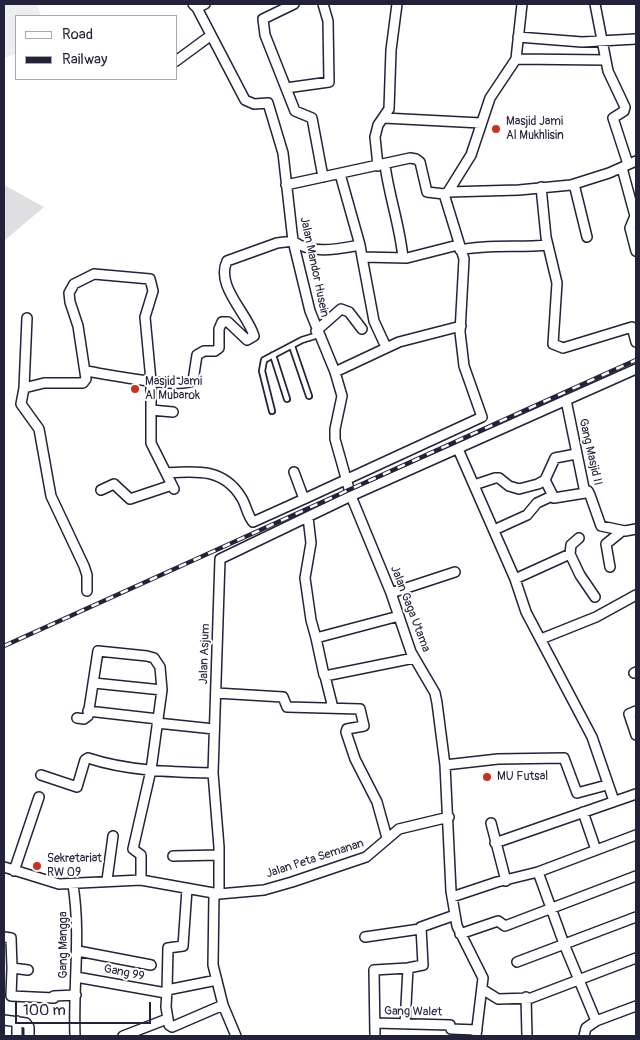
<!DOCTYPE html>
<style>
body{margin:0}
#map{position:relative;width:640px;height:1040px;overflow:hidden;background:#fff;font-family:Pangolin,sans-serif}
canvas{display:block}
.frame{position:absolute;inset:0;border:5px solid #22223b;pointer-events:none}
.legend{position:absolute;left:15px;top:15px;width:162px;height:65px;box-sizing:border-box;background:#fff;border:1px solid #a7a7b1;margin:0;padding:6px 9px;list-style:none;font-size:15px;color:#22223b}
.legend li{display:flex;align-items:center;gap:10px;height:25px}
.legend b{width:25px;border:1px solid #a7a7b1}
.scale{position:absolute;left:15px;top:1002px;width:136px;height:22px;box-sizing:border-box;border:2px solid #22223b;border-top:0;padding-left:6px;font-size:15px;line-height:18px;white-space:nowrap;color:#22223b;-webkit-text-stroke:4px #fff;paint-order:stroke}
</style>
<div id="map">
<canvas width="640" height="1040"></canvas>
<div class="frame"></div>
<ul class="legend">
<li><b style="height:6px;background:#fff"></b>Road</li>
<li><b style="height:6px;background:#22223b"></b>Railway</li>
</ul>
<div class="scale">100 m</div>
</div>
<script>
const context = document.querySelector('canvas').getContext('2d');
context.lineJoin = 'round';
function paint(path, color) { context.fillStyle = color; context.fill(path, 'evenodd'); }
function trace(path, color, width, dash) { context.strokeStyle = color; context.lineWidth = width; context.lineCap = dash ? 'butt' : 'round'; context.setLineDash(dash || []); context.stroke(path); }
function write(font, color, halo, rows, align = 'center') {
  context.font = font + ' Pangolin,sans-serif'; context.lineWidth = 4; context.setLineDash([]); context.textBaseline = 'middle'; context.strokeStyle = halo; context.fillStyle = color; for (const [text, x, y, turn = 0] of rows) {
    context.save(); context.translate(x, y); context.rotate((+turn || 0) * Math.PI / 180); context.textAlign = isNaN(turn) ? turn : align; if (halo) context.strokeText(text, 0, 0); context.fillText(text, 0, 0); context.restore();
  }
}
paint(new Path2D(`
 M4,4h33l4,12h-25v38l-12,4z`), '#eeeef1');
paint(new Path2D(`
 M4,185l40,22 -40,34z`), '#dfdfe2');
const service = new Path2D(`
 M292,346l17,50
 M273,355l14,44
 M272,411l-10,-40 2,-11 38,-20 16,-5`);
const minor = new Path2D(`
 M193,4l4,4 8,-4
 M294,4l-31,15 2,16 30,76 17,7 11,59
 M595,4l13,67 17,36 -1,4 -11,7 15,46
 M197,8l48,92 9,4 14,-1 15,50 10,88 17,70 25,61 7,24 -7,33v10l16,57 -131,63 -7,214 6,74v47
 M518,37l64,5 54,-3
 M516,59l90,1
 M176,61l34,-25
 M286,88l43,-6 -1,-61 -5,-17
 M384,118l97,5
 M385,165c4,31 15,61 18,93
 M378,166l-3,-29 3,-12 11,-16 2,-59 6,-46
 M622,168l13,48 -5,12 6,23
 M340,174l20,71
 M574,184l13,53
 M286,185l124,-27 6,1 4,3 7,30 17,2
 M541,187l5,50 11,46 -4,61 10,4 69,-21 4,15
 M448,192l71,-2 52,-5 38,-12 27,-12
 M460,250c29,-6 59,-2 88,-5
 M362,257l12,64 12,26
 M27,318l-3,70 -3,16 18,25 12,67 33,70 3,9v16
 M316,331l25,-22 8,3 13,17
 M86,371c19,3 94,18 107,10l4,-26 7,-4h11l4,-3v-19l3,-7h6l19,18 7,-4c-6,-22 -39,-50 -27,-75l50,-18 16,-2c19,14 45,8 67,4l2,12 45,1 51,-13
 M335,372l64,-30 62,-16
 M24,388l20,-5h39l3,-4 -8,-53 -8,-24 -1,-9 5,-9 20,-10 56,5 3,12 -8,26 6,64v62l23,46
 M566,400l19,93 3,-2 2,4 11,31 24,5 11,-2
 M151,410l22,2
 M458,449l57,130 11,33 66,125 22,64
 M294,472l10,27 178,-82 -18,-51 -4,-34 4,-73 -20,-65 4,-2 23,-37 19,-57 26,-39 6,-55
 M166,473c30,-2 57,-5 75,24 5,7 6,18 12,25l51,-23
 M545,480l9,18 31,-5
 M474,485l21,-7h4l10,8 10,3 19,-5 7,-4 10,-22 21,-4
 M101,490l13,-6 16,15 42,-14
 M308,517l3,26 -6,35 6,42 5,18
 M494,530l33,-15 10,-12 15,-7
 M570,554l10,21 15,22
 M610,567l-4,-23 16,-13
 M515,579l55,-25 1,-9 8,-7
 M391,593l64,-21
 M399,616l-83,22 8,37 1,1 89,-18
 M541,639l55,-22 40,-22
 M634,673l2,-1
 M325,676l8,32
 M94,683l68,7
 M216,693l67,4 4,10 73,2 4,17 -17,3 -1,3 9,27 22,43 10,36
 M88,711l70,8
 M636,711l-7,3 7,21
 M77,718l7,1 4,-3 10,-65 49,5 7,2 6,9 2,23 -11,80 -18,79 8,6v25
 M157,723l57,6
 M445,765l53,-6 66,-1 13,35 30,-8
 M41,775l36,12 8,-27 3,-2c39,13 83,14 125,15
 M583,812l13,38
 M491,823l15,58
 M495,843l141,-49
 M173,856l46,-1
 M4,867l55,17 82,-4 78,14 45,-4 28,-8 74,-25 33,-28 50,-12
 M14,871l25,-74
 M538,872l26,72 32,77 -10,7 -2,8
 M107,880l6,-44
 M73,885c8,50 0,100 2,151
 M214,894l-1,71 10,40 13,31
 M452,897l45,-15 41,-10 98,-37
 M460,934l38,-13 7,5 131,-50
 M4,937l7,1 1,30 16,2
 M365,937l55,-8
 M78,951l73,14
 M517,962l119,-45
 M12,968l-1,28 43,2v-2l22,-1
 M76,977l90,16
 M217,980l-50,10 -1,17 3,18 3,2 51,-22
 M482,989l16,10 33,-1 105,-40
 M167,990l1,-42 15,-2 4,-57
 M526,997l1,39
 M4,1020l22,3 3,4v9
 M596,1021l40,-15
 M375,1023l75,2 1,4 26,1
 M405,1024l3,-56 15,-3 -2,-38 34,-12
 M17,1036v-15
 M123,1036l44,-17
 M375,1036l-1,-66 34,-2
 M476,1036l7,-58 -26,-52 -6,-35 -6,-126 -8,-62 -2,-10 -24,-41 -20,-59 -40,-97 285,-127`);
trace(service, '#22223b', 8);
trace(minor, '#22223b', 12);
trace(service, '#fff', 4.5);
trace(minor, '#fff', 9);
const rail = new Path2D(`
 M4,646l632,-286`);
trace(rail, '#22223b', 4.5);
trace(rail, '#fff', 2.5, [8]);
for (const [x, y, r, color] of [
 [496,129,5,"#c8321e"],
 [135,389,5,"#c8321e"],
 [487,777,5,"#c8321e"],
 [37,866,5,"#c8321e"]
]) { const dot = new Path2D(); dot.arc(x, y, r, 0, 2 * Math.PI); context.fillStyle = color; context.fill(dot); trace(dot, '#fff', 2); }
write('12px', '#22223b', '#fff', [
 ["Masjid Jami",506,122],
 ["Al Mukhlisin",506,136],
 ["Masjid Jami",145,382],
 ["Al Mubarok",145,396],
 ["MU Futsal",497,777],
 ["Sekretariat",47,859],
 ["RW 09",47,873]
], 'left');
write('12px', '#22223b', '#fff', [
 ["Jalan Mandor Husein",314,267,78],
 ["Gang Masjid II",590,452,77],
 ["Jalan Gaga Utama",410,609,69],
 ["Jalan Asjum",205,654,-88],
 ["Jalan Peta Semanan",315,859,-18],
 ["Gang Mangga",64,945,-90],
 ["Gang 99",124,973,11],
 ["Gang Walet",413,1012,1]
]);
</script>
